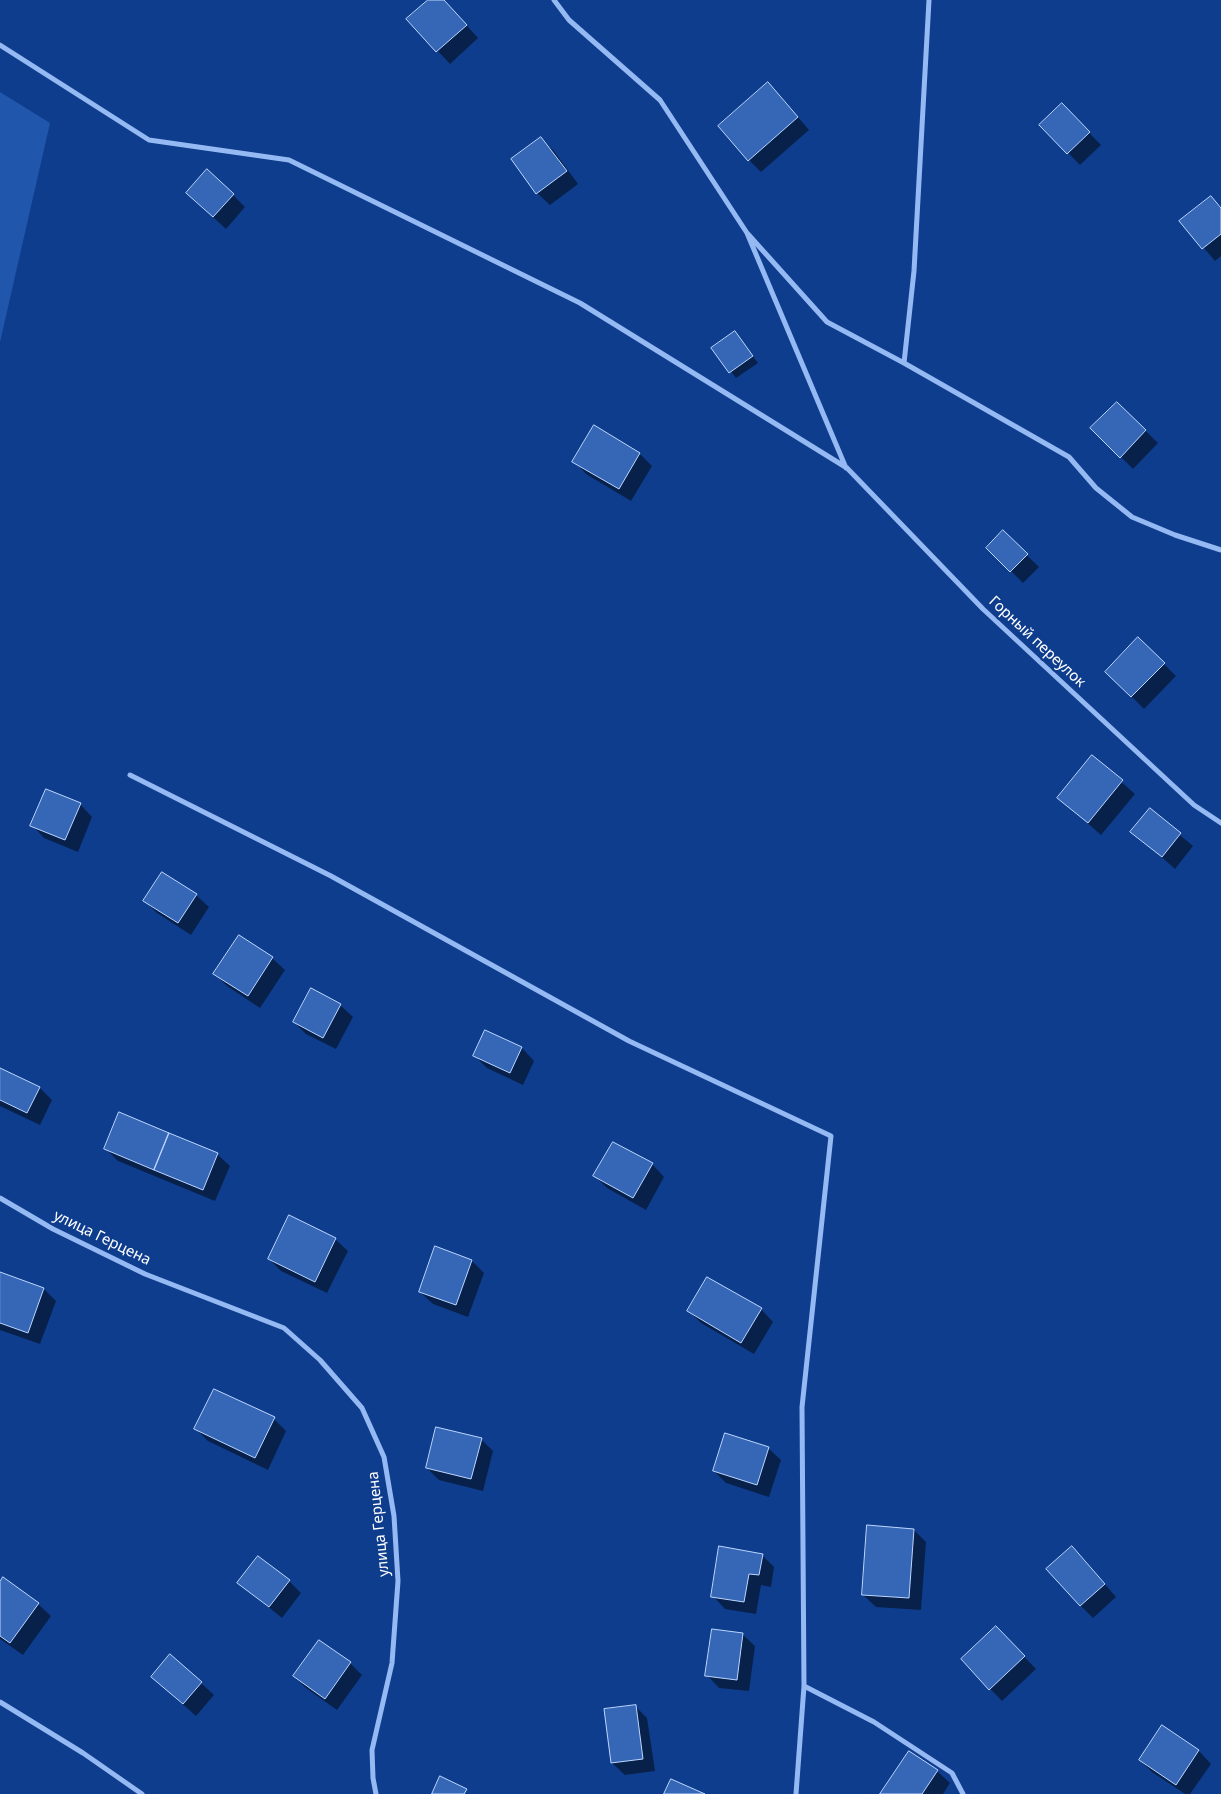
<!DOCTYPE html>
<meta charset="utf-8">
<style>
body{margin:0}
canvas{display:block;background:#0e3d8d}
</style>
<canvas width="1221" height="1794"></canvas>
<script>
const context = document.querySelector('canvas').getContext('2d');
context.lineJoin = 'round';
function paint(path, color) { context.fillStyle = color; context.fill(path, 'evenodd'); }
function trace(path, color, width, dash) { context.strokeStyle = color; context.lineWidth = width; context.lineCap = dash ? 'butt' : 'round'; context.setLineDash(dash || []); context.stroke(path); }
function write(font, color, halo, rows, align = 'center') {
  context.font = font + ' "Noto Sans",sans-serif'; context.lineWidth = 5; context.setLineDash([]); context.textBaseline = 'middle'; context.strokeStyle = halo; context.fillStyle = color; for (const [text, x, y, turn = 0] of rows) {
    context.save(); context.translate(x, y); context.rotate((+turn || 0) * Math.PI / 180); context.textAlign = isNaN(turn) ? turn : align; if (halo) context.strokeText(text, 0, 0); context.fillText(text, 0, 0); context.restore();
  }
}
paint(new Path2D(`
 M0,92l50,31 -50,219z`), '#2056ac');
paint(new Path2D(`
 M429,0h15l34,38 -28,26 -42,-45z
 M780,96l29,34 -48,42 -12,-12z
 M1062,105l39,40 -21,20 -39,-40z
 M541,139l13,12 24,33 -28,21 -13,-12 -24,-33z
 M233,195l12,12 -19,22 -26,-24z
 M1211,197l10,10v49l-6,5 -34,-40z
 M735,332l23,31 -22,15 -23,-30z
 M1117,403l41,40 -25,26 -41,-41z
 M594,427l46,27 12,12 -21,35 -45,-27 -12,-13z
 M1003,532l36,35 -16,16 -35,-35z
 M1164,664l12,12 -32,33 -37,-37z
 M1093,757l42,37 -34,41 -42,-37z
 M80,804l12,13 -14,35 -34,-14 -12,-13z
 M1150,810l43,36 -18,23 -43,-38z
 M163,873l33,22 13,12 -18,28 -34,-22 -12,-12z
 M239,937l33,21 13,12 -25,38 -33,-22 -12,-12z
 M340,1005l13,12 -17,32 -30,-15 -12,-12z
 M486,1032l36,16 12,13 -11,24 -36,-17 -12,-12z
 M0,1069l40,19 12,12 -12,25 -40,-19z
 M106,1149l111,5 13,12 -15,35 -97,-40z
 M652,1164l12,13 -18,33 -39,-22 -12,-12z
 M335,1239l13,12 -21,42 -46,-22 -12,-12z
 M472,1261l12,12 -16,44 -35,-13 -13,-12z
 M0,1273l44,16 12,12 -16,43 -40,-14z
 M761,1309l12,13 -19,32 -53,-31 -12,-12z
 M274,1419l12,12 -18,39 -60,-29 -12,-12z
 M481,1439l12,12 -10,40 -44,-11 -12,-12z
 M768,1448l13,12 -12,37 -43,-14 -12,-12z
 M914,1530l12,12 -5,68 -45,-3 -13,-12z
 M762,1555l12,12 -3,20 -10,-2 -5,29 -31,-5 -12,-13z
 M1084,1560l32,37 -23,21 -13,-13z
 M289,1581l12,12 -19,25 -43,-35z
 M0,1584l38,20 13,12 -28,39 -23,-16z
 M742,1634l13,12 -6,45 -30,-3 -12,-13z
 M1008,1640l28,29 -34,32 -40,-41z
 M350,1663l12,12 -25,35 -31,-22 -12,-12z
 M152,1677l49,6 13,12 -18,21z
 M635,1706l12,12 8,53 -30,4 -13,-12 -7,-53z
 M1163,1727l36,24 12,13 -21,30h-5l-33,-22 -12,-12z
 M909,1752l28,19 13,12 -7,11h-61z`), '#0007');
const building = new Path2D(`
 M428,0h16l23,25 -31,27 -30,-33z
 M768,82l30,35 -50,44 -30,-35z
 M1062,103l28,29 -23,22 -28,-29z
 M541,137l26,34 -31,23 -25,-35z
 M207,169l27,25 -21,23 -27,-24z
 M1211,196l10,12v26l-19,15 -23,-28z
 M735,331l18,25 -24,17 -18,-25z
 M1117,402l29,28 -26,28 -30,-30z
 M594,425l46,28 -21,36 -47,-27z
 M1003,530l25,24 -18,18 -24,-24z
 M1138,637l27,26 -34,34 -26,-25z
 M1092,755l31,25 -35,43 -31,-25z
 M46,789l35,14 -16,37 -35,-14z
 M1150,808l31,25 -19,24 -32,-25z
 M162,872l35,22 -19,29 -35,-22z
 M239,935l34,22 -25,39 -35,-22z
 M311,988l30,16 -18,34 -30,-16z
 M485,1030l37,17 -12,26 -37,-17z
 M0,1068l40,19 -13,26 -27,-13z
 M119,1112l50,21 -15,37 -50,-21z
 M169,1133l49,20 -15,37 -49,-20z
 M613,1142l40,21 -20,35 -40,-22z
 M289,1215l47,23 -21,44 -47,-23z
 M435,1246l37,14 -16,45 -37,-13z
 M0,1272l44,16 -16,45 -28,-10z
 M707,1277l55,31 -21,35 -54,-32z
 M214,1389l61,28 -20,41 -61,-29z
 M436,1427l46,11 -11,41 -45,-11z
 M725,1433l44,14 -12,38 -44,-14z
 M867,1525l47,4 -5,69 -47,-3z
 M719,1546l44,8 -4,21 -10,-1 -5,28 -33,-5z
 M1072,1546l33,38 -25,22 -34,-37z
 M258,1556l32,24 -21,27 -32,-24z
 M3,1577l36,26 -29,40 -10,-7v-54z
 M996,1626l29,30 -36,34 -28,-31z
 M712,1629l31,4 -6,47 -32,-4z
 M319,1640l32,22 -26,37 -32,-23z
 M170,1654l32,28 -19,22 -32,-27z
 M636,1705l7,54 -32,4 -7,-54z
 M1162,1725l37,25 -23,35 -37,-25z
 M909,1751l29,19 -16,24h-42z
 M440,1776l27,13 -3,5h-32z
 M671,1779l34,15h-41z`);
paint(building, '#3667b7');
trace(building, '#bcd6fe', 1);
trace(new Path2D(`
 M554,0l15,20 91,80 87,133 99,235
 M0,45l149,95 140,20 291,143 267,165 136,141 211,196 27,18
 M747,233l80,89 77,41 165,94 27,31 36,29 43,18 46,15
 M904,363l10,-92 15,-271
 M130,775l201,101 298,165 202,95 -29,271 2,279 -8,108
 M0,1198l53,31 92,45 139,54 36,32 42,48 22,49 10,59 4,65 -6,82 -20,87 1,28 3,16
 M804,1686l70,36 78,51 11,21
 M0,1702l83,51 59,41`), '#95b9f3', 5);
write('15px', '#fff', '#0e3d8d', [
 ["Горный переулок",1037,642,43],
 ["улица Герцена",102,1238,26],
 ["улица Герцена",379,1524,-96]
]);
</script>
